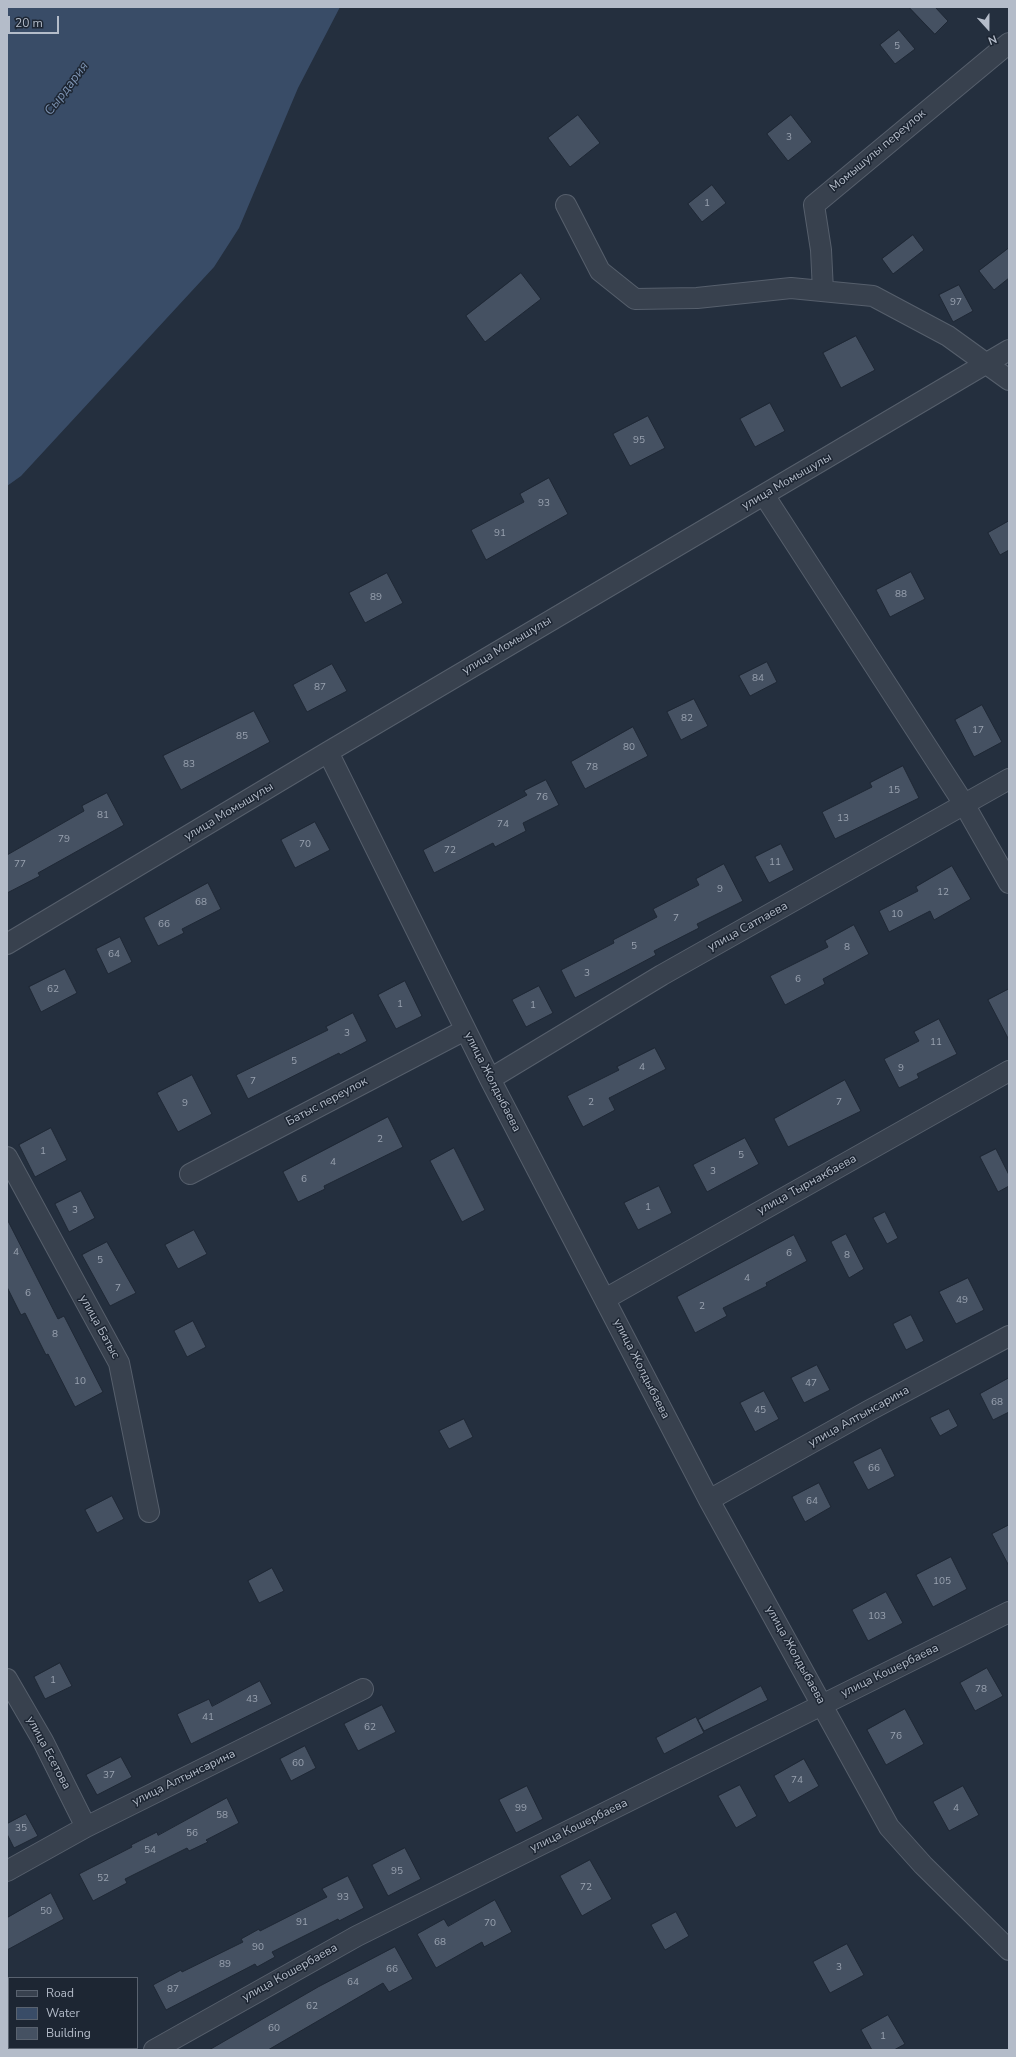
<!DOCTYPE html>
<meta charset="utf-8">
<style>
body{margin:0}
#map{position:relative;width:1016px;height:2057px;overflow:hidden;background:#242f3e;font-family:"Nunito Sans",sans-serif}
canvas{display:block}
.frame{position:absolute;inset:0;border:8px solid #b4bcc9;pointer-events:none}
.legend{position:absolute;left:8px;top:1977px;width:130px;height:72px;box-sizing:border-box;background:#1d2633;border:1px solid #59626f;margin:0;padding:5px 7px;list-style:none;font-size:12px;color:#b4bcc9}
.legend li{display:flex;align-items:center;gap:8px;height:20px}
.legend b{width:20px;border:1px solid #59626f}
.north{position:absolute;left:968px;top:8px;width:40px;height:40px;-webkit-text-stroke:3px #1d2633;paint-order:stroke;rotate:159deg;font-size:11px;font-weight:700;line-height:16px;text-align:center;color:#b4bcc9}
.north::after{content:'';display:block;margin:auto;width:14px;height:18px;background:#b4bcc9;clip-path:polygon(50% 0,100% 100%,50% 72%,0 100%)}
.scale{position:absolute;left:8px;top:16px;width:51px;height:18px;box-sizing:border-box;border:2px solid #b4bcc9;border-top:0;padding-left:5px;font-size:12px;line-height:14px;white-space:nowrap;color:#b4bcc9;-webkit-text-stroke:3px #1d2633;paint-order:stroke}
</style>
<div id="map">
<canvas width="1016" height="2057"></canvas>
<div class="frame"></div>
<ul class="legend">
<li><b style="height:5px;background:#38414e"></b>Road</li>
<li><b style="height:11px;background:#394c67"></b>Water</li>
<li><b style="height:11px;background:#455162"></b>Building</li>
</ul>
<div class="north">N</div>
<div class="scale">20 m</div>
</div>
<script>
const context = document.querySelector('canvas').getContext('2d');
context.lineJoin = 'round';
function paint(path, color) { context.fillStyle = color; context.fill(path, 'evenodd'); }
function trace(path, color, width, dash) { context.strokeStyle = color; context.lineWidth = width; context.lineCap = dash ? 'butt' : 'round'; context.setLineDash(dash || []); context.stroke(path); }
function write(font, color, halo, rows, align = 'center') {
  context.font = font + ' "Nunito Sans",sans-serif'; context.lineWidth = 3; context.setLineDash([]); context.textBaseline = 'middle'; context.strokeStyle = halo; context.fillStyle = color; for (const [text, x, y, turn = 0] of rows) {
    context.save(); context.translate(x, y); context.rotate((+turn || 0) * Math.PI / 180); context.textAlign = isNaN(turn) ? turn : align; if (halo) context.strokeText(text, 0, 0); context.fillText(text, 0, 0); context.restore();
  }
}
paint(new Path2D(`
 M7,7h333l-42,81 -59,140 -25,39 -193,209 -14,10z`), '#394c67');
const building = new Path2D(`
 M909,7h26l13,14 -13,13z
 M899,30l16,19 -20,15 -15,-19z
 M578,115l22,28 -30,24 -22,-29z
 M791,115l21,27 -24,19 -21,-27z
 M712,185l14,18 -24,19 -14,-18z
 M913,235l11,15 -31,24 -11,-15z
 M1009,248v30l-15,12 -15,-19z
 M521,273l20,26 -56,43 -19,-26z
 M959,285l14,26 -20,11 -14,-27z
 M856,336l19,34 -34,18 -18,-35z
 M770,403l15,28 -30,16 -15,-28z
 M648,416l17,32 -35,18 -17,-32z
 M549,478l19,36 -82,46 -15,-30 53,-28 -4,-8z
 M1009,521v29l-9,5 -12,-22z
 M911,572l14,27 -35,18 -14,-27z
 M387,573l16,30 -38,20 -16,-30z
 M767,662l10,20 -27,14 -11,-20z
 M332,664l15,27 -40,21 -14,-27z
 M694,699l14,27 -27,14 -14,-28z
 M982,705l20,37 -28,15 -19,-37z
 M254,711l16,31 -89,48 -18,-34z
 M633,727l15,29 -63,33 -14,-27z
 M903,766l16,32 -84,41 -13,-27 50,-25 -2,-4z
 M546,780l13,25 -36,18 3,8 -31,16 -2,-4 -59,30 -11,-23 104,-55 -3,-4z
 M107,793l17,32 -86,48 2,3 -33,17v-38l77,-44 -2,-5z
 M315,822l15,28 -35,18 -14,-28z
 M781,844l13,26 -25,13 -14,-26z
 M724,864l19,37 -46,23 2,4 -45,23 2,4 -81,43 -14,-28 53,-27 -1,-3 44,-23 -4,-8 46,-24 -3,-6z
 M952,866l19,33 -37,21 -4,-9 -41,21 -10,-21 39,-20 -2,-4z
 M208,883l13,26 -39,20 2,4 -26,13 -14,-28z
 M854,925l15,29 -46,25 2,5 -40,21 -15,-29 58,-29 -3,-6z
 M120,937l12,25 -24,12 -12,-25z
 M65,969l12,24 -36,19 -12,-25z
 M405,981l17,35 -26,13 -18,-34z
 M539,986l14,27 -27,14 -14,-27z
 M1009,989v51l-21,-40z
 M353,1013l14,28 -27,14 -1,-2 -91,46 -12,-24 92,-45 -2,-3z
 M939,1019l18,35 -40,20 2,4 -20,10 -15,-29 35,-18 -5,-9z
 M655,1048l11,21 -57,29 6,12 -32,17 -16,-31 52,-26 -2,-3z
 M192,1075l20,39 -34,18 -21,-39z
 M845,1080l16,31 -73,36 -14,-28z
 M388,1117l15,30 -79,39 1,3 -27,13 -15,-30z
 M51,1128l16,32 -32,17 -16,-32z
 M745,1138l14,26 -52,28 -14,-27z
 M454,1148l31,62 -23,12 -32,-61z
 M996,1149l13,26v11l-11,6 -18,-35z
 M659,1186l13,27 -34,17 -14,-27z
 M81,1191l14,27 -26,14 -14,-28z
 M885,1212l13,26 -11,6 -14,-26z
 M7,1219l51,100 6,-3 39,76 -28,15 -27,-53 -2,1 -21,-42 -4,2 -14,-28z
 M194,1230l13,24 -29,15 -13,-24z
 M846,1234l18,35 -15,9 -18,-36z
 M794,1235l13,26 -41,22 1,3 -44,22 4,8 -32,17 -18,-36z
 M107,1242l29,51 -26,13 -28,-51z
 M968,1278l16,32 -28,14 -17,-32z
 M911,1315l13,26 -18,9 -13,-26z
 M193,1321l13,26 -19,10 -13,-26z
 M817,1365l13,25 -26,13 -13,-25z
 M1009,1378v34l-16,8 -13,-26z
 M764,1391l15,28 -24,13 -15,-29z
 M949,1409l9,17 -18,10 -10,-18z
 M464,1419l9,18 -24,12 -10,-18z
 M881,1448l14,28 -27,14 -15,-28z
 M819,1483l12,24 -26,15 -13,-25z
 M112,1496l12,23 -27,14 -12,-23z
 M1009,1525v41l-17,-32z
 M951,1557l16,32 -34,18 -17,-32z
 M272,1568l12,23 -25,12 -11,-22z
 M886,1592l17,31 -35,18 -16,-31z
 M60,1663l12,23 -27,13 -11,-22z
 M987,1668l16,28 -28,15 -15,-28z
 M260,1681l12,23 -81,40 -14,-30 32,-15 3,7z
 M761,1686l7,14 -64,31 -6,-11z
 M382,1705l14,27 -38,19 -14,-27z
 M905,1709l19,35 -38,21 -19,-35z
 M696,1717l8,16 -40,21 -8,-16z
 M305,1746l11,22 -25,13 -11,-22z
 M121,1757l11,20 -35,18 -11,-20z
 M804,1759l15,27 -30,17 -15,-27z
 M740,1785l17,31 -21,12 -18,-32z
 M527,1786l16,33 -27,14 -17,-33z
 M963,1786l16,29 -30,16 -16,-29z
 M227,1798l12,25 -33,17 2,2 -19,9 -2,-3 -62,31 2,4 -34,18 -14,-27 53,-27 -1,-2 26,-13 1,3z
 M26,1814l12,22 -24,12 -7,-14v-10z
 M405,1848l16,31 -33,17 -16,-31z
 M590,1860l22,39 -30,17 -22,-40z
 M348,1876l16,32 -25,13 -1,-2 -66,33 3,5 -18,10 -2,-3 -89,46 -13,-25 28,-15 1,2 61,-30 -2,-3 18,-10 1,2 67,-34 -5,-8z
 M51,1893l13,26 -57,31v-32z
 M495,1900l17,32 -28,15 -2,-5 -46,26 -19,-34 27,-15 4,7z
 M676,1912l13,24 -24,14 -14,-25z
 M847,1944l17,31 -34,18 -17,-31z
 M395,1947l18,32 -24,13 -6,-9 -115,67h-59l109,-63z
 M888,2015l17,29 -11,6h-22l-11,-20z`);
paint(building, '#455162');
trace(building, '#1f2835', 1);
const street = new Path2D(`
 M566,205l34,66 35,28 62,-1 94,-10 82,8 75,40 61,44
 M823,291l-2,-41 -7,-45 195,-162
 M764,495l200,309 45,79
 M328,752l162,327 219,421 180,327 34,38 86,85
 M7,944l321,-192 681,-402
 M490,1079l172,-104 347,-196
 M7,1157l112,206 30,149
 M190,1174l275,-144
 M605,1299l404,-228
 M709,1500l161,-90 139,-74
 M7,1679l36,62 43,86
 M7,1871l79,-44 277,-138
 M154,2050l203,-114 652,-324`);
trace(street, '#565f6c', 22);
trace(street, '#38414e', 20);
write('10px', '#98a1af', null, [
 ["5",897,47],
 ["3",789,138],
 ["1",707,204],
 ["97",956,303],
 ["95",639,441],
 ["93",544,504],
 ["91",500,534],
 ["88",901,595],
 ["89",376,598],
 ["84",758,679],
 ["87",320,688],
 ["82",687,719],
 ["17",978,731],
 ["85",242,737],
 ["80",629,748],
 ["83",189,765],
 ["78",592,768],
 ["15",894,791],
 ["76",542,798],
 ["81",103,816],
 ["13",843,819],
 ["74",503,825],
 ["79",64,840],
 ["70",305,845],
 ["72",450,851],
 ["11",775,863],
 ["77",20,865],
 ["9",720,890],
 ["12",943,893],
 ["68",201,903],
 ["10",897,915],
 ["7",676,919],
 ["66",164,925],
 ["5",634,947],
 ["8",847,948],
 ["64",114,955],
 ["3",587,974],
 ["6",798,980],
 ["62",53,990],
 ["1",400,1005],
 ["1",533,1006],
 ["3",347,1034],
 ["11",936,1043],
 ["5",294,1062],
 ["4",642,1068],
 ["9",901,1069],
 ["7",253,1082],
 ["2",591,1103],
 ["7",839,1103],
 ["9",185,1104],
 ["2",380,1140],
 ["1",43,1152],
 ["5",741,1156],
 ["4",333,1163],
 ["3",713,1172],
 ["6",304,1180],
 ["1",648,1208],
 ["3",75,1211],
 ["4",16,1253],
 ["6",789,1254],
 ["8",847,1256],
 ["5",100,1261],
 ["4",747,1279],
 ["7",118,1289],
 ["6",28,1294],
 ["49",962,1301],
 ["2",702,1307],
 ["8",55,1335],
 ["10",80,1382],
 ["47",811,1384],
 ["68",997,1403],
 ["45",760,1411],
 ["66",874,1469],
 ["64",812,1502],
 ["105",942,1582],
 ["103",877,1617],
 ["1",53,1681],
 ["78",981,1690],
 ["43",252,1700],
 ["41",208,1718],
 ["62",370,1728],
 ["76",896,1737],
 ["60",298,1764],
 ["37",109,1776],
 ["74",797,1781],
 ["99",521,1809],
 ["4",956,1809],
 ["58",222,1816],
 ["35",21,1829],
 ["56",192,1834],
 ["54",150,1851],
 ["95",397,1872],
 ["52",103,1879],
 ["72",586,1888],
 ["93",343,1898],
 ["50",46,1912],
 ["91",302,1923],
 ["70",490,1924],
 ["68",440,1943],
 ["90",258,1948],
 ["89",225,1965],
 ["3",839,1968],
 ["66",392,1970],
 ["64",353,1983],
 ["87",173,1990],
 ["62",312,2007],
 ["60",274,2029],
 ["1",883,2037]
]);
write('12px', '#b4bcc9', '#1d2633', [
 ["Момышулы переулок",878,151,-40],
 ["улица Момышулы",787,482,-30],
 ["улица Момышулы",507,646,-31],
 ["улица Момышулы",229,812,-31],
 ["улица Сатпаева",748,927,-29],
 ["улица Жолдыбаева",492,1082,63],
 ["Батыс переулок",327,1102,-28],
 ["улица Тырнакбаева",807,1185,-29],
 ["улица Батыс",99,1327,61],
 ["улица Жолдыбаева",641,1369,63],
 ["улица Алтынсарина",859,1417,-29],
 ["улица Жолдыбаева",795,1655,61],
 ["улица Кошербаева",890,1671,-26],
 ["улица Есетова",48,1753,62],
 ["улица Алтынсарина",184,1778,-26],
 ["улица Кошербаева",579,1826,-26],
 ["улица Кошербаева",290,1973,-29]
]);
write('italic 13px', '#7c92b1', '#1d2633', [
 ["Сырдария",67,89,-53]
]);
</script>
